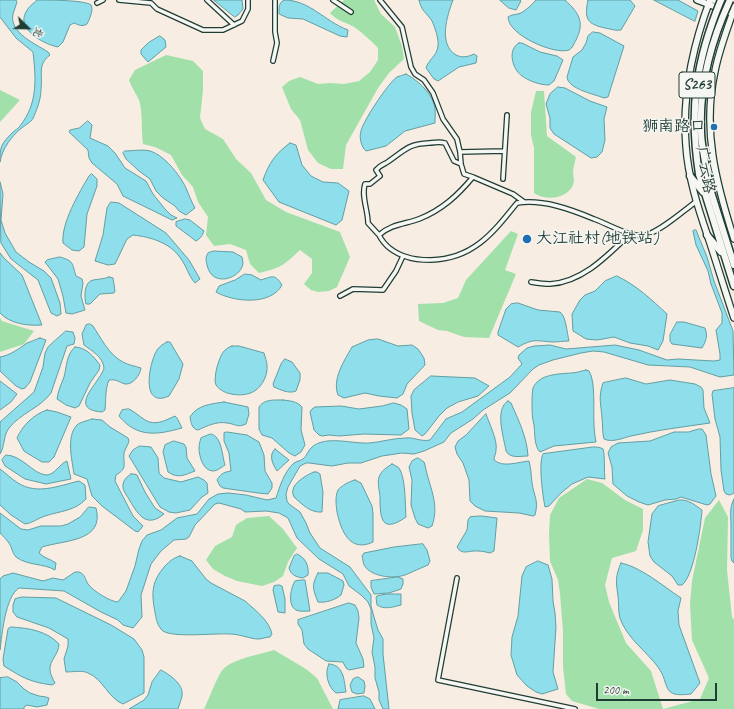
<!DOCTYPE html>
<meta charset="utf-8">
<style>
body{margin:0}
#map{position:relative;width:734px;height:709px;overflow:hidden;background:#f7ede3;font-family:Caveat,"LXGW WenKai TC",sans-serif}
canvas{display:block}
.north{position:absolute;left:8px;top:8px;width:40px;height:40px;-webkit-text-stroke:3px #f6f6f2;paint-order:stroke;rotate:113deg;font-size:11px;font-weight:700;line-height:16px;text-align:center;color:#1f3d34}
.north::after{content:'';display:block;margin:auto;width:14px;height:18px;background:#1f3d34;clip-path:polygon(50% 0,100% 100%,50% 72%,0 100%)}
.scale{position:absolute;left:596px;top:683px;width:121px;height:18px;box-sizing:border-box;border:2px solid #1f3d34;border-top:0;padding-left:5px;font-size:12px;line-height:14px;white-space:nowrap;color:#1f3d34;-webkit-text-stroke:3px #f6f6f2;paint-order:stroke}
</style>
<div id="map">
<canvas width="734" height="709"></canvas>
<div class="north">北</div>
<div class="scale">200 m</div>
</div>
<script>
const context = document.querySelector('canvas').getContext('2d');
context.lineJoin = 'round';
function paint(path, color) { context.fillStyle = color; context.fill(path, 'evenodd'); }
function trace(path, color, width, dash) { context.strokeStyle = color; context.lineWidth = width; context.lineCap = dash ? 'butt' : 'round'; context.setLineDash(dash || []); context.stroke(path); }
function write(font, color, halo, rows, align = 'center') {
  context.font = font + ' Caveat,"LXGW WenKai TC",sans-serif'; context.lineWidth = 3; context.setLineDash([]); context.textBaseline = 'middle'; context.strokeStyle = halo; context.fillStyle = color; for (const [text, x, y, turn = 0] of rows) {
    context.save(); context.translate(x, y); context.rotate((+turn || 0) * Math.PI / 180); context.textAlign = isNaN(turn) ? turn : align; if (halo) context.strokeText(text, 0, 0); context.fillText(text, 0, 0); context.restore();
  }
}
paint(new Path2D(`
 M344,0h30l7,14 14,13 7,19 2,13 -15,14 -11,15 -32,57 -3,24h-12l-13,-6 -10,-13 -8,-30 -9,-11 -9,-22 7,-6 11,-4 18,7 12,-1 14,1 15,-3 11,-9 8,-12v-12c-7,-7 -15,-15 -24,-21 -10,-6 -14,-4 -24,-14z
 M166,55l27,6 10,10v19l-3,28 5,11 18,10 13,20 15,14 15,27 20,12 54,20 10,25 -13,30 -8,4 -11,1 -7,-2 -7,-6 8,-11v-14l-12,-9c-16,15 -19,18 -41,23l-9,-9 -4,-14 -16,-6 -16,2 -8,-11 2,-18 -10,-15 -5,-15 -11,-12 -11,-20 -16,-8 -12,-3c-2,-14 0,-32 -4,-44 -3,-7 -8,-13 -10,-20l6,-10z
 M0,90l20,10 -20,22z
 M536,91h8l3,45 29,21c-1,4 -2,9 -3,13 0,5 2,10 0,15 -6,14 -28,16 -39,8v-45l-3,-13v-23z
 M511,231l7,3 -13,36 11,4 -27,64 -25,-1 -17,-6 -9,-1 -19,-9 -1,-17 25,-1 15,-5 8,-18z
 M0,318l2,3 32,10 -10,13 -24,8z
 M587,479l15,4 23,17 18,9v21l-7,21 -24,7 -7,27 4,17 17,41 25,28 12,38 37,-10 9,-21 -17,-38 -2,-36 2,-23 13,-63 14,-18 9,17 -1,53 5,47 2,3v89h-135l-27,-8 -6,-7 -3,-27v-36l-3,-37 -2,-14 -8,-19 -1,-27 1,-19 9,-17z
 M269,516l14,13 14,19 -9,14 -5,14 -9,6 -12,4 -25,-5 -12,-5 -12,-7 -7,-9 9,-14 17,-9 4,-12 11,-7z
 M274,650l32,19 11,9 16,31h-129c6,-12 10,-25 17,-37 8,-13 38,-17 53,-22z`), '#a1e0a8');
const water = new Path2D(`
 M0,0h16l1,2c-1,4 -3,8 -4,12 -4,19 23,30 35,38l2,3c-13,10 -7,19 -9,34 0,9 -3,18 -7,27 -2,6 -6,7 -11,11 -11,8 -21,22 -23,35 0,-16 1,-18 13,-30 2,-2 5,-3 7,-6 18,-23 16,-47 13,-74l-17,-14 -16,-21z
 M37,0c11,0 48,0 54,5 3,5 -2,15 -4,19 -5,3 -8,1 -13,-1l-4,2 -7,17 -5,5c-15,-3 -42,-18 -32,-35 2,-5 8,-9 11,-12z
 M214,0h28l1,9 -5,6 -3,2z
 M284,0c26,0 40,21 64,30l-1,7 -7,-1 -37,-17 -15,-1 -9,-4c0,-5 -1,-11 5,-14z
 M419,0h34c-6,16 -15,44 3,55 6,3 12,2 18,-1l3,2 -1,7 -17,4 -21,14 -4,-2 -8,-11c2,-8 11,-12 12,-22 1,-7 -3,-18 -6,-25 -5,-8 -11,-10 -13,-21z
 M500,0h20l1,1 -5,9 -7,-2z
 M536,0h29c14,13 20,22 11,40 -2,3 -3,8 -7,10 -15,5 -61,-15 -61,-33 4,-3 8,-2 13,-4 5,-3 11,-8 15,-13z
 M588,0h42l5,6 -14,24c-5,1 -10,-1 -16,-2 -18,-4 -21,-9 -17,-28z
 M654,0h24l20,11 -3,10z
 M593,32l7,1 24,13 -16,51 -4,1c-10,-4 -36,-9 -37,-21l6,-20 9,-7 4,-7 2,-7z
 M160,36l5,4 1,7 -18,15 -7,-8v-4l7,-7z
 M519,43h3l18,9 17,4 6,4 -9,21 -5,4c-9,0 -20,-4 -27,-9 -10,-7 -15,-27 -3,-33z
 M406,74c11,6 24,17 28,30 2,5 1,13 1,19l-30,8 -19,15 -20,5c-5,-4 -7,-14 -5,-20 2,-10 28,-49 36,-54 3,-1 6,-2 9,-3z
 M558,87l7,1 25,13 17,6 -3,12 1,21 -3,12 -5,5 -6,1 -37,-24 -4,-6v-10l-4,-14 4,-10z
 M88,121l4,4 -2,13 18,8 7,7 10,15 21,13 7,13 12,15 6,6 6,3 -5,2 -49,-24 -6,-12 -25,-21 -3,-5 -1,-8 -19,-18 1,-2 9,-2z
 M290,143l6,2 6,20 9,11 12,6 15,1 11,8 -7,29 -6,5 -57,-23 -16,-22c6,-17 12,-26 27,-37z
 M125,151c8,0 17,-2 25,0 14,4 30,24 36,37 3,7 5,13 9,20l-9,7 -7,-4 -4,-5 -12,-8 -7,-7 -6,-12 -11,-8 -13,-12 -3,-6z
 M92,174l5,5v7l-10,28 -3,33 -5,4 -7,-1 -9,-7c-2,-20 16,-50 26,-67z
 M0,182l3,12 -2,26 4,13 11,19 13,10 15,9 7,7 9,25 1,11 -4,2 -6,-3 -13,-33 -27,-21 -10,-16z
 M111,202l8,1 47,30 23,27 11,19 -5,4c-7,-8 -8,-16 -14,-24 -10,-16 -30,-22 -48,-24l-6,4 -12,25 -7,1 -13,-4 8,-26 4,-27z
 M185,219l5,1 14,11c-2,5 -3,7 -8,10l-20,-15v-4z
 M696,230l11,27 7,24 19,50 1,44 -14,2 -30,-10 -42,-2 -44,-13 -11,-1 -12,2 -28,7 -14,5 -6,4 -23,24 -27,17 -10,9 -22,14 -7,9 -20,9 -10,3 -12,-1 -20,3 -21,7h-13l-16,3 -23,-3h-3l-6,3 -12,21 -2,7 1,7 2,3 11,8 6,11 4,10 10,15 30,19 21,28v11l3,11 4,13 5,9v15l6,55h-6l-4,-9v-8l-4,-14v-11l-3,-15 2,-14 -3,-14v-15l-3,-7 -7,-7 -12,-9 -6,-12 -24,-15 -22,-21 -9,-20 -9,-5 -13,-2 -21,1 -4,-3 -22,-6 -4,1 -20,21 -6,12 -3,2 -12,1 -13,11 -10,13 -10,31 1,22 -9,11 -10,-3 -5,-5 -17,-8 -37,-21 -45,-3c-14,9 -17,47 -19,62v-71l3,-3 10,-3 30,8 10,-3 10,2 12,-8h4c6,2 6,7 9,12 5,7 23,18 30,18l8,-11 9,-25 4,-17 3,-8 5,-6 14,-5 16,-12 20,-4 12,-15 9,-5 10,-1 18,2 21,5 9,-2c4,-12 8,-26 18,-35 3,-2 6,-2 9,-4 4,-3 5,-9 9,-12 14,-12 40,-3 57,-4 13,-1 24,-5 37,-5 8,-1 15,4 24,2l16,-21 16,-7 48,-35 12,-13 -4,-6 1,-3 8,-7 7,-2 16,-1 16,4 49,-4 24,5 28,10 11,-1 36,2 6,-1v-6l-4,-24 6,-7v-10l-11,-29 -3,-13 -12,-26 -3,-14z
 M214,251l19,1 9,5c0,2 1,4 1,6 -1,15 -31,26 -36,2 -1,-5 -2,-7 1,-12z
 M0,253l4,5 18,17 20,50c-14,1 -32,-1 -42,-12z
 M60,257c14,4 12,6 16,19l6,3 1,4 -2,13 4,14 -13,4 -6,-1 -3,-17 -5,-17 -13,-17 2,-2z
 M245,274l7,1 9,5c12,-4 14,-6 21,5 -11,21 -49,17 -66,7l3,-6 16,-6z
 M617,276c19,9 35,24 50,38l-4,27 -5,9 -10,-4 -18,-3 -16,-6 -17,3 -11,-1 -13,-8 -1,-17 8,-14 5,-5 10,-4 10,-10z
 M109,277l4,1 2,13 -1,2 -14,1 -10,10h-4c-2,-7 -2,-22 7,-24 6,-1 11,-1 16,-3z
 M518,303l20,7 22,2c6,4 7,21 9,29 -6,0 -11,1 -16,1 -17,-1 -19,-4 -35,5l-20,-12v-3l8,-23 5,-5z
 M677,322h7l21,6c3,8 1,13 -3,20l-30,-4 -2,-3v-6z
 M90,324l3,2c8,12 16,29 30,36 5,3 12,4 18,6 -1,7 -8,17 -16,16 -7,-2 -8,-5 -16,-4 -4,9 -3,20 -4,30l-3,2c-36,-3 -2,-29 2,-44 -1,-11 -12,-17 -20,-23l-2,-11 4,-9z
 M66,331l7,1 2,6 -1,6 -7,2 -16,47c-11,15 -30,20 -42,35 -6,8 -4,18 -9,26v-32l34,-30 9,-25 2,-14 3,-6z
 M40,338l6,2 -16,42 -5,6 -3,1 -6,-3 -16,-15v-14c11,-2 18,-8 27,-14 4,-2 9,-3 13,-5z
 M378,339l20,7 14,-1 6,4 6,9 1,7 -18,19 -4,10 -6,4 -18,-2 -14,-3 -21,5 -6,-3c-6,-16 6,-34 14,-48l16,-7z
 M167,342h3l13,22 -4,15 -10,17c-29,13 -20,-33 -12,-46 3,-4 6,-6 10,-8z
 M232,346h7l25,7c1,4 3,9 3,12 1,9 -4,20 -11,25 -10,8 -33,6 -40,-5 -2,-4 0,-16 2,-21 3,-9 5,-15 14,-18z
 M75,347c11,0 19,10 25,18l-1,5 -9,13 -11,23 -4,2 -9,-3 -9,-6c1,-8 4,-14 7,-22 3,-11 2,-22 11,-30z
 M285,359l7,3 8,11v7l-4,11c-7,3 -15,-1 -22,-4l-1,-3 8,-20z
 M586,370l3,1c7,11 4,39 5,53 0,6 1,12 2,18l-42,4 -14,6c-6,-6 -5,-19 -6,-27 -2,-7 -2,-14 -2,-21 0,-5 0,-11 1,-16 6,-14 25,-14 38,-15 5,0 10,-2 15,-3z
 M431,376l44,2 14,8 -11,10 -20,6 -11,6 -8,8 -14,18 -3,2 -7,-6 -3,-17 -1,-17 3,-6z
 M626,378l20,6 24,-4 25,4 6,3 2,3 1,18 6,15c-27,4 -53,7 -79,13 -8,2 -19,7 -27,3 -2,-7 -1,-14 -2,-21 -1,-14 -4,-21 1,-35z
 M0,381l17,13 -6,8 -11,8z
 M734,388v105l-4,2 -4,-1 -2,-3 -3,-21 -1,-33 -5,-18 -3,-25 1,-3z
 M283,400c7,1 14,1 19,7l-1,23 4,15 -4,7 -6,4 -6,-3 -17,-15 -10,-3 -3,-6v-22c5,-8 15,-7 24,-7z
 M508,401l3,2c7,16 16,34 17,53 -7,0 -18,3 -22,-5 -2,-13 -12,-42 2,-50z
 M224,402l24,5 1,7 -3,10c-9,4 -10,0 -19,-1 -10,-2 -20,3 -29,7 -6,-1 -7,-7 -8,-13 7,-12 21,-13 34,-15z
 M394,403l7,2 6,4 2,20 -8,6 -37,-1 -25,2 -10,-1 -7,1 -3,-1 -5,-5 -4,-18 2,-3 3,-2 26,-1 18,3 23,-3z
 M129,409c6,3 10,7 16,11 10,6 19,1 30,-4l2,2 5,10c-25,7 -45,10 -63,-12l3,-6z
 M47,410l10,2 14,5 -17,40 -5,5h-7l-15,-9 -3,-2 -7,-13c5,-12 17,-24 30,-28z
 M486,414c3,9 12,27 10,36 0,4 -2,6 -2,10 9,8 24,2 35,1 2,7 2,14 3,22 2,14 7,17 3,32l-2,1 -14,-3 -34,-2 -10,-5 -5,-5 -1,-21 -6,-17 -6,-9 -2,-7 3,-6 8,-6z
 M92,419l10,1 8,7 18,11 1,3c-1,4 -4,8 -5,12 -1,12 4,15 -8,22l-1,6 18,35 10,10 -5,6 -3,-1 -33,-25 -10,-10 -5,-17 -13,-5c-2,-14 -8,-38 3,-49 3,-3 10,-4 15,-6z
 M699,429h3l4,6 5,39 5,22 -6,8 -3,1 -26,-8 -5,2 -11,1 -17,5 -9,-3 -12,-6 -14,-12 -1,-17 -4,-14 3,-6 7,-4 32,-2 24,-9h14z
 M227,432l20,3 12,7 5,13 1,16 7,12v5l-4,6 -10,-1 -35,-5 -3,-2 -3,-6c4,-7 8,-8 14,-9l-2,-18 -5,-12v-8z
 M211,434c11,2 11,22 14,31 -3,2 -8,6 -12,6 -10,0 -14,-15 -14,-23 0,-3 1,-7 2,-10z
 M174,441l10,3 2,3 1,11 8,13c-11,4 -16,8 -27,1l-5,-20 2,-7z
 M140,446l11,1 7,11 1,15 5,5 17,4 17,-5 6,3 3,3 1,10 -6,4 -12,13 -14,3 -7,-1 -9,-5 -31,-51 4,-6z
 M593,447c3,0 7,0 10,2 2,3 1,25 2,30l-17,-2 -16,7 -11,9 -12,13 -4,1c-2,-10 -7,-44 -2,-53z
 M275,449l14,11 -12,11c-4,-6 -9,-16 -2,-22z
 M6,455c16,0 27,19 40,20 9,0 13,-11 21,-14l4,18 -25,5 -21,-5 -20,-13 -3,-6z
 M418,458l6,4 1,3c4,22 15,38 7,61l-4,2 -10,-4 -3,-6 -4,-13 1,-25 -3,-13 3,-6z
 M392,464c2,1 4,2 6,3 8,8 7,39 8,50 -24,17 -26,2 -26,-19 0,-6 -3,-15 -1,-21 3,-7 7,-9 13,-13z
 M0,469c6,4 11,10 18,14 19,12 40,3 61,-2l6,4 1,14c-11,12 -26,12 -41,17 -7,2 -12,7 -20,8l-14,-9 -11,-10z
 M314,472h3l3,2 3,18 -1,20c-12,1 -20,-8 -28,-15 -1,-3 -2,-5 -1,-7 0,-7 15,-16 21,-18z
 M131,474h3l3,1 8,17 10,16 9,6c-17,14 -25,2 -34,-13 -3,-6 -8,-10 -7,-17 1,-5 4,-7 8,-10z
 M355,480l6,3 11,23 1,8v28c-23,11 -32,-11 -36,-30 -1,-7 -2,-16 1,-22 3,-4 12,-9 17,-10z
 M734,499v64l-2,-2 -1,-3c0,-11 0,-21 0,-32 0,-10 -2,-18 3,-27z
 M679,500c9,-1 16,5 23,10 -1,16 -8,66 -20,75h-4l-6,-9 -18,-14 -4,-6 -2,-14 4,-28 6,-8z
 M89,507l7,1c9,34 -32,32 -54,39l-3,6c5,5 11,6 17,10l-1,7c-12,-7 -27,-4 -39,-13 -4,-4 -4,-10 -7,-14 -3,-4 -6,-7 -9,-10v-20l21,16 7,1 13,-4h20l7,-2 12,-7z
 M481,516l16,2 -3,33 -4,2c-4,-1 -8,-2 -13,-2 -8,-1 -15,5 -20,-4l10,-17 1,-10 2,-3z
 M423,544l4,6 3,11 -2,4c-8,3 -15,7 -23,10 -12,4 -34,2 -41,-10 -1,-2 -1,-6 -2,-9l2,-3 30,-6z
 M297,554c9,4 12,12 11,21l-5,3c-7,-1 -12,-3 -14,-10l5,-12z
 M180,556l12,5 14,18 5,4 34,18c10,9 24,19 27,33l-2,3c-4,0 -8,2 -12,2 -7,0 -19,-5 -28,-5 -14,-1 -57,4 -67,-3 -6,-5 -7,-13 -8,-19 -4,-20 -3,-31 10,-46 5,-5 8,-8 15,-10z
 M538,561l10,4 4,14 1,22 2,12 1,14 -3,45 5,17 -16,5 -6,-2 -9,-6 -10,-11 -6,-20 1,-18 6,-21 4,-40 4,-9z
 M621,563c20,4 42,23 60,35l-3,13 1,14 21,58 -9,11c-31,4 -20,-9 -33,-27 -11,-15 -32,-30 -38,-49 -2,-6 -1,-15 -2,-22 -2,-14 -3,-19 3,-33z
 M318,573h10l15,8 1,4 -3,10c-6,5 -15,8 -23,7 -5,-13 -7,-16 0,-29z
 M398,577l5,2v5l-2,5 -12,4 -15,1 -3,-7v-6z
 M302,580h3l5,31c-5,0 -10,1 -14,-1 -9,-5 -5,-23 -1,-29z
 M279,585l3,1 3,13v14l-7,-1 -5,-22 1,-4z
 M387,594h14v11c-8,2 -17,5 -24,0l-1,-8 1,-1z
 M22,597l34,1 55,27 23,14 8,11 2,7v36l-21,11c-15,-6 -20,-25 -35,-31 -5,-3 -16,-1 -22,-1l-2,-13 4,-13v-7l-19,-11 -32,-11 -4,-5v-7l2,-6z
 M349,603l6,2 3,6 1,7 -3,25 7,16 1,8 -15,3 -3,-2 -3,-6 -17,-1 -18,-12 -4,-5 -2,-14 -4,-6v-4z
 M11,627c18,1 36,4 48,17 0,10 -10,17 -9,26 0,4 3,9 5,13l-3,2c-22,-3 -29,-7 -48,-19l-1,-7 5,-30z
 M329,664c15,1 15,16 17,28l-10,1c-8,-6 -12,-20 -7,-29z
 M161,670c9,5 23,14 21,26 -1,5 -3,9 -4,13h-49l15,-9 4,-5 4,-13z
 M8,677l9,5 7,7 6,4 9,3 7,1 3,1 -2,7 -10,2 -10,-2 -3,2v2h-24v-31z
 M358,677l6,4 1,5 -1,7 -7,1 -5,-2 -2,-7 3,-6z
 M364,696l6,3 5,10h-37l2,-9z`);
paint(water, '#8edeeb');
trace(water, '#629ea2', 1);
const street = new Path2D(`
 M119,0l32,3 6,6 46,21h20l19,-9 6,-12v-9
 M207,0l27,25
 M333,0l18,12
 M380,0l22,27 9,40 4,7 9,6 9,13 10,26 14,20 3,13 1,12 3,10 9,3
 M97,3l6,-3
 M273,61l4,-18 -2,-11v-32
 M460,152l44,-1
 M503,179l4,-64
 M524,202l-11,-8 -40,-17c-15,18 -31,33 -54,42 -13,5 -28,5 -40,16 6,12 15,18 28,22 8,3 15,3 24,3 42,-1 62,-27 86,-57 26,-4 53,6 77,16 12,4 39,20 52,16 15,-4 37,-24 51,-34
 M379,235l-11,-12c0,-13 -7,-27 -3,-39h5l10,-8 -4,-6c5,-6 8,-5 13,-9 16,-11 19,-17 40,-18 6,0 10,-2 16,0l9,18 7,3
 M531,282c6,1 13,2 19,2 33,-2 58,-29 81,-51
 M340,296l13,-7 30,1 13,-19 7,-15
 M457,578l-19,102 137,29`);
const secondary = new Path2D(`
 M697,0l37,14
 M710,0c-17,45 -28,97 -24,146 2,31 12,62 22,91 9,27 17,54 26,81
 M713,0l19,6
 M734,9c-7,21 -15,41 -19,62 -13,59 1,112 19,168`);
const primary = new Path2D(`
 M705,162l6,30 23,73
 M699,174l35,112
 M690,176l13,16
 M707,235l14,17`);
trace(street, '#1f3d34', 6);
trace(secondary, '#1f3d34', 8);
trace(primary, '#1f3d34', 9);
trace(street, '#f6f6f2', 3.5);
trace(secondary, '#f6f6f2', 5.5);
trace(primary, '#f6f6f2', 6);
const primaryBridge = new Path2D(`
 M705,162c-2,-11 -4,-21 -4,-31 -2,-46 10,-90 29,-131
 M699,174c-10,-64 -3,-114 22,-174`);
trace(primaryBridge, '#1f3d34', 9, []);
trace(primaryBridge, '#f6f6f2', 6);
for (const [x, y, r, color] of [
 [714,127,4,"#1f6fb2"],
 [527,239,5,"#1f6fb2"]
]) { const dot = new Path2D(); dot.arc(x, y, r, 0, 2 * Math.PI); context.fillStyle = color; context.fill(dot); trace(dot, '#f6f6f2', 1.5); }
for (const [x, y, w] of [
 [697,85,36]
]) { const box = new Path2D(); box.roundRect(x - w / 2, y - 13, w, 26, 3); context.fillStyle = '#f6f6f2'; context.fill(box); trace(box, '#1f3d34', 1); }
write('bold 15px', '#1f3d34', null, [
 ["S263",697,85]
]);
write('16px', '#1f3d34', '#f6f6f2', [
 ["狮南路口",706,127],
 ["大江社村(地铁站)",536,239,"left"]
], 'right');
write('16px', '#1f3d34', '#f6f6f2', [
 ["广云路",705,170,80]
]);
</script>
